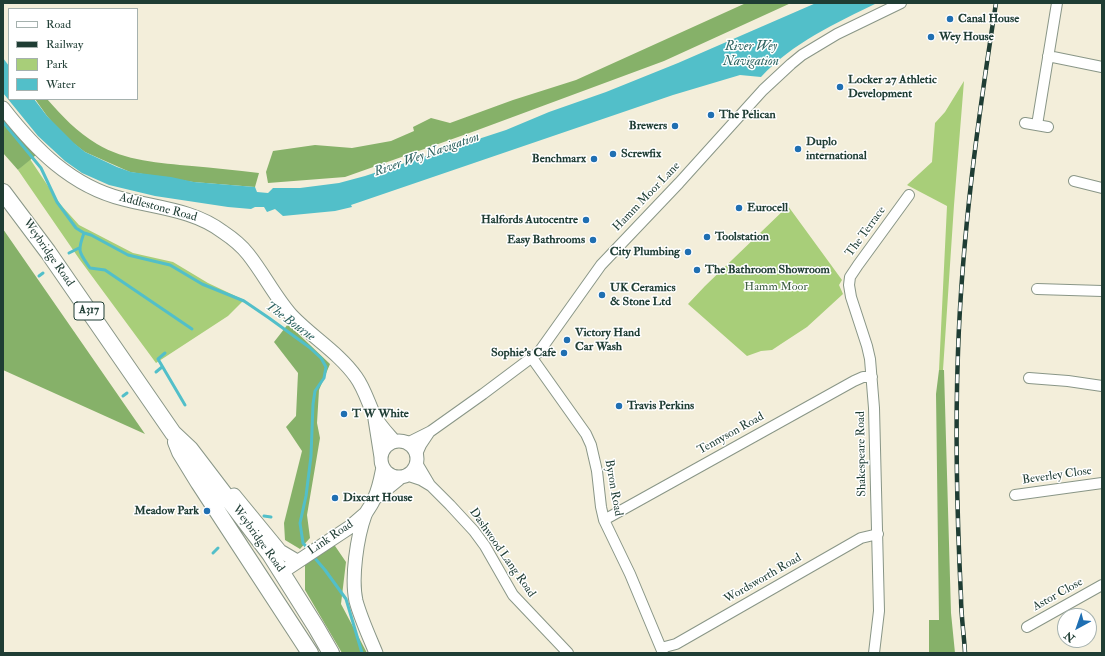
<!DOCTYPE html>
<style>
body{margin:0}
#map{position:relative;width:1105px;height:656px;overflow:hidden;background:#f3eeda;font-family:"IM FELL Double Pica",serif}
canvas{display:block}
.frame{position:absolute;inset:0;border:4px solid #1f3d34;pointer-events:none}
.legend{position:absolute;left:8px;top:8px;width:130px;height:92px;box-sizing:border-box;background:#fff;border:1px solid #a5b1ae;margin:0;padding:5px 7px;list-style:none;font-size:12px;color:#1f3d34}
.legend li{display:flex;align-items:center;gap:8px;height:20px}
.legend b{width:20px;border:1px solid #a5b1ae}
.north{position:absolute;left:1057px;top:608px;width:40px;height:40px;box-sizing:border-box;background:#fff;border:1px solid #a5b1ae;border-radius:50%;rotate:220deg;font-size:11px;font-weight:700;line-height:16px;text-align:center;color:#1f3d34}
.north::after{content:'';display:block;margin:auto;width:14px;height:18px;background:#1f6fb2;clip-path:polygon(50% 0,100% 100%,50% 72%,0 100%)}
</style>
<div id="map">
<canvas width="1105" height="656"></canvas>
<div class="frame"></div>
<ul class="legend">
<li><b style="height:5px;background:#fff"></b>Road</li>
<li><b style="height:5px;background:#1f3d34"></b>Railway</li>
<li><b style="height:11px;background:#a8ce79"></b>Park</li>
<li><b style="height:11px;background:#52bfc9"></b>Water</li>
</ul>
<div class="north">N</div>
</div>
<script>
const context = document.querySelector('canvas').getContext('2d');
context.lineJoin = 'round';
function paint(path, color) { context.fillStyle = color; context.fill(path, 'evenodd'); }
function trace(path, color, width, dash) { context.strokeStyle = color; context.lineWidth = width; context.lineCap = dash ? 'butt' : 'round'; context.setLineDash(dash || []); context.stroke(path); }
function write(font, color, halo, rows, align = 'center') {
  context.font = font + ' "IM FELL Double Pica",serif'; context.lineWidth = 3; context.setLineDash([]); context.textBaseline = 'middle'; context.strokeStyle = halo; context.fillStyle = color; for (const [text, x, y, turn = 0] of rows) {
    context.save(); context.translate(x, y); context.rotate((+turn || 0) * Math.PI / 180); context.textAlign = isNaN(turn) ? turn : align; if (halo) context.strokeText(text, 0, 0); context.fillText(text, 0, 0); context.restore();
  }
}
paint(new Path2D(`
 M964,81l-10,124 -11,165h-4l8,-164 -40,-21 25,-23 3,-39 10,-11z
 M30,159l30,45 19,21 54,28 40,9 35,21 36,17 -16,16 -72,47 -76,-103 -62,-90z
 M788,206l54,74 -3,5 4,9 -36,33 -26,17 -9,6 -11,1 -14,5 -59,-52 17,-18z`), '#a8ce79');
paint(new Path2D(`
 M746,3h45l-127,58 -189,70 -130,46 -77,6 -2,-11 7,-21 42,-6 37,3 39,-7 23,-10 -1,-4 18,-9 19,5 63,-23 63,-20z
 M35,99h12c15,17 30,33 50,45 28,17 63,19 95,22 22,2 44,4 67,7l-4,14 -62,-5 -63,-10 -45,-20 -20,-15 -18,-21z
 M3,116l33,39 -18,15 -15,-17z
 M3,229l142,205 -142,-64z
 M288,324l42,40 -11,26 -2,33 3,15 -13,77 3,23 -10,11 -15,-9 -1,-17 18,-72 -16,-24 10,-11 2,-43 -24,-31z
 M939,370h5l7,243 4,40h-26v-33h10l-3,-226z
 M333,543l13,19 -5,42 26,49h-25l-37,-63v-28z`), '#86b169');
paint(new Path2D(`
 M816,3h61c-41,20 -85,40 -116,74l-21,-2 -67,20 -322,110 1,2 -17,4 -52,5 -8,-7 -8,3 -3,-5h-9l-4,2 -23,-2 -73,-11 -46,-11 -27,-12 -17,-12 -27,-25 -35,-43v-35l6,8v33h25l13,17 27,27 11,9 32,15 14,5 40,5 23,5 61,5 2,5 11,1 5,-5h27l39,-5 26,-7 141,-46 43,-18 57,-20 72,-29z`), '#52bfc9');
trace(new Path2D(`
 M3,122l38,46 16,34 19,26 8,5 7,2 37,20 42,10 32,19 42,17 25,17 40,29 12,11 5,9 -2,11 -9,13 -2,13 -2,52 -5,40 -6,27 3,20 6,7
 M84,233c-7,19 -5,19 6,35l15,2 87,59
 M69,253l10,-5
 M39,276l4,-3
 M165,353l-7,6 27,46
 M156,372l6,-5
 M123,396l4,-3
 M264,516l7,1
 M213,553l5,-5
 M313,556l12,14 21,29 16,54`), '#52bfc9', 3);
const minor = new Path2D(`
 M1048,56l54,11
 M1025,123l23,4
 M1037,125l20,-122
 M1074,181l28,7
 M1037,289l65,2
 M532,358l54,76 5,11 6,26 4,36 3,13 26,54 33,79
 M1029,378l39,3 34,5
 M407,443l24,-12 52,-37 56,-42 62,-87 78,-82 84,-93 28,-26 11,-9 35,-21 64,-31
 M417,454l4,-9 8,-12
 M417,463l13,22
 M406,475l15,5 10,6 19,19 24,26 11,15 28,49 55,58
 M1015,495l87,-12
 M604,520l250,-139 9,-4h9
 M1027,627l75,-42
 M661,648l15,-4 185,-106 17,-4
 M874,653l5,-42 -5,-203 -4,-49 -3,-13 -16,-49 -2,-12 1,-8 8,-12 51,-70`);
const tertiary = new Path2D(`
 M3,108c32,41 68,78 120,91 35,9 71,11 100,33 9,6 18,13 25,22 16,20 27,43 44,62 20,21 47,37 64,61 8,11 12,25 18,38 5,10 13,18 20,26
 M375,419l6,38
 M381 459a18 18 0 1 1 36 0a18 18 0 1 1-36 0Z
 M234,495l46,56 17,10
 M374,499l27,-22
 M282,572l68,-45 15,-13
 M376,653c-7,-17 -15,-34 -20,-52 -5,-23 1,-64 9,-86 2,-5 7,-10 9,-16 5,-10 7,-22 9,-32`);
const primary = new Path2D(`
 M3,192l45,60 125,181 17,16 80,105 46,73 15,26
 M176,442l4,10 19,31 111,170`);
trace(minor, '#899687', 12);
trace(tertiary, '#899687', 15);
trace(primary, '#899687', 18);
trace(minor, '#fff', 10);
trace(tertiary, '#fff', 13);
trace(primary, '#fff', 16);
const rail = new Path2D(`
 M965,653c-1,-19 -4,-37 -4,-56 -4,-81 -6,-164 -3,-245 4,-118 20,-233 38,-349`);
trace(rail, '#1f3d34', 4.5);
trace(rail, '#fff', 3, [9]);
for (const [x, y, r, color] of [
 [950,19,4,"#1f6fb2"],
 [931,37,4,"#1f6fb2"],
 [840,87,4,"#1f6fb2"],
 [711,115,4,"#1f6fb2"],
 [675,126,4,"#1f6fb2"],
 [798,149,4,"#1f6fb2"],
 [613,154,4,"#1f6fb2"],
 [594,159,4,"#1f6fb2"],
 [739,208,4,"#1f6fb2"],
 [586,220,4,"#1f6fb2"],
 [707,237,4,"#1f6fb2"],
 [593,240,4,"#1f6fb2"],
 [688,252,4,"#1f6fb2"],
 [697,270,4,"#1f6fb2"],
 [602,295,4,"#1f6fb2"],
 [567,340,4,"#1f6fb2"],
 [564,353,4,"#1f6fb2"],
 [619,406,4,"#1f6fb2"],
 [344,414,4,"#1f6fb2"],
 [335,498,4,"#1f6fb2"],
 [207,511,4,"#1f6fb2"]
]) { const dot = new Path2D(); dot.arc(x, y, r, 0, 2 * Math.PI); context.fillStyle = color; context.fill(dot); trace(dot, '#fff', 1.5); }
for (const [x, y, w] of [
 [89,311,30]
]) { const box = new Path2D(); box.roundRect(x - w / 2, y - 9, w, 18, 3); context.fillStyle = '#fff'; context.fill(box); trace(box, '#1f3d34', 1); }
write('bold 11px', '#1f3d34', null, [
 ["A317",89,311]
]);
write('bold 12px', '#1f3d34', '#fff', [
 ["Canal House",958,19],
 ["Wey House",939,37],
 ["Locker 27 Athletic",848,80],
 ["Development",848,94],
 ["The Pelican",719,115],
 ["Brewers",667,126,"right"],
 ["Duplo",806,142],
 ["international",806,156],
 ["Screwfix",621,154],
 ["Benchmarx",586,159,"right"],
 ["Eurocell",747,208],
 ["Halfords Autocentre",578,220,"right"],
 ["Toolstation",715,237],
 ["Easy Bathrooms",585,240,"right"],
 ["City Plumbing",680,252,"right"],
 ["The Bathroom Showroom",705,270],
 ["UK Ceramics",610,288],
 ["& Stone Ltd",610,302],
 ["Victory Hand",575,333],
 ["Car Wash",575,347],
 ["Sophie's Cafe",556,353,"right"],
 ["Travis Perkins",627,406],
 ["T W White",352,414],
 ["Dixcart House",343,498],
 ["Meadow Park",199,511,"right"]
], 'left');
write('12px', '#1f3d34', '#fff', [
 ["Hamm Moor Lane",647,197,-46],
 ["Addlestone Road",158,208,15],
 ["The Terrace",866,232,-54],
 ["Weybridge Road",48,253,55],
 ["Tennyson Road",731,434,-29],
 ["Shakespeare Road",862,454,-91],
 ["Beverley Close",1057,476,-8],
 ["Byron Road",613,488,80],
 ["Link Road",331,538,-34],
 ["Weybridge Road",258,539,54],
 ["Dashwood Lang Road",502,553,55],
 ["Wordsworth Road",763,579,-30],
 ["Astor Close",1058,595,-29]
]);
write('12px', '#416145', '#fff', [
 ["Hamm Moor",776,287]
]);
write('italic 13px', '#2e6461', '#fff', [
 ["River Wey",751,47],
 ["Navigation",751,62],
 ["River Wey Navigation",427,155,-19],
 ["The Bourne",290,322,36]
]);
</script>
